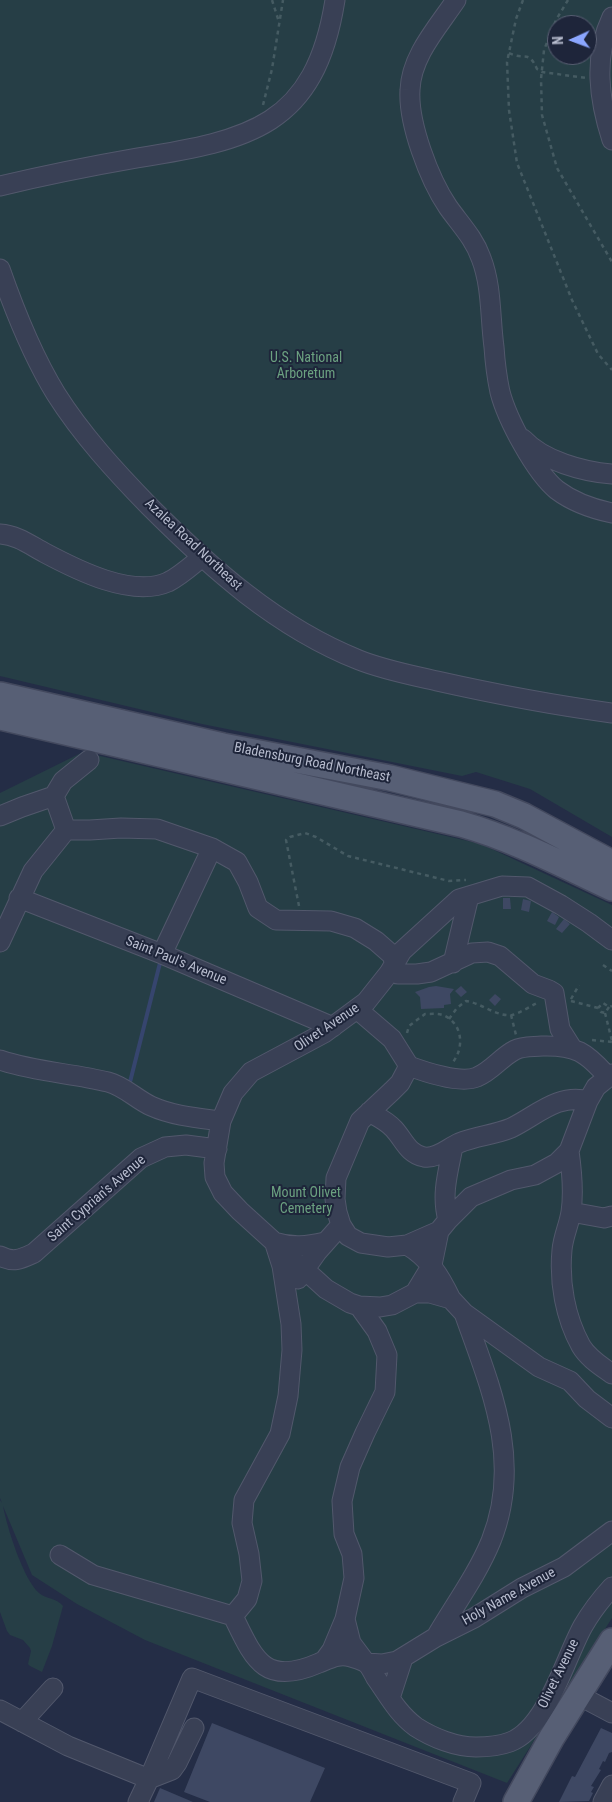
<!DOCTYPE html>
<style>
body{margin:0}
#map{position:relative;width:612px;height:1802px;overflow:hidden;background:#242d46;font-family:"Roboto Condensed",sans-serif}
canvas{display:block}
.north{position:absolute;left:547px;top:15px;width:50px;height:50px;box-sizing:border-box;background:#1e253a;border:1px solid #5b6175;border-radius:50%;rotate:268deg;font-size:14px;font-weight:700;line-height:20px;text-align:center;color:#b7bcce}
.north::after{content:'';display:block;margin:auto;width:18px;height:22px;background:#8ba6ff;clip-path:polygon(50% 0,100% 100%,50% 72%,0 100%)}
</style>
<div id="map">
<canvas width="612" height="1802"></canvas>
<div class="north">N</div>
</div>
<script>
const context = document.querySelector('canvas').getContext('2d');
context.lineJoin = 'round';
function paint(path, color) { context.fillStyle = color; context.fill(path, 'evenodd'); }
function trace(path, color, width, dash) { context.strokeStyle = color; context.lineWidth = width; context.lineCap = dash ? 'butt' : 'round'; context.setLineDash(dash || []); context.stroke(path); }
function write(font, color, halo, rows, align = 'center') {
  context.font = font + ' "Roboto Condensed",sans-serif'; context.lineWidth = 4; context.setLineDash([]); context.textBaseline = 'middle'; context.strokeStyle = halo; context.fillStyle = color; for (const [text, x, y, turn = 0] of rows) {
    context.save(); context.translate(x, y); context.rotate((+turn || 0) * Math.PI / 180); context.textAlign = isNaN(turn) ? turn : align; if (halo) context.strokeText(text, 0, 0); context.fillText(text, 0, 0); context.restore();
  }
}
paint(new Path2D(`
 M0,0h612v837l-82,-48 -54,-17 -14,4 -260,-52 -202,-48zM557,25h30v30h-30z
 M83,752l398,92 131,61v713l-105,165 -362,-143 -68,-36 -45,-29 -29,-69c4,21 20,73 36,87 7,6 18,5 24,13l-11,40 -10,26 -12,-6 -2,-2 3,-13 -1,-3 -7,-8 -13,-5 -3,-4 -7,-19v-112l2,3 -2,-5v-705z`), '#263e46');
trace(new Path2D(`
 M129,1086l32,-127`), '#36456e', 4);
paint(new Path2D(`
 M503,898h7l1,11h-8z
 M523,899l8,2 -2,11 -8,-2z
 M552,912l7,5 -4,8 -8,-4z
 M564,919l6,5 -8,9 -6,-4z
 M436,986l18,3 -4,5 1,10 -7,1v3l-23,1 -1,-12 -5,-5 14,-5z
 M461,986l6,6 -6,5 -6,-6z
 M495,994l6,5 -6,7 -6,-6z
 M212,1723l113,45 -15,34h-100l-26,-10z
 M601,1728l11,5v19l-3,1 -4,9 -2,-1 -4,8 2,1 -10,16 3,1 -3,5 2,1 -4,8 -30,1 13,-26 3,1z
 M160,1788l33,14h-39z`), '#3e4863');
const minor = new Path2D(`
 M456,0c-18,27 -45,56 -46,90 -2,33 19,89 38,117 12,17 26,31 33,51 11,28 9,60 13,89 1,15 3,31 6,45 7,27 35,80 57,98 16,12 36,19 55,23
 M612,17c-19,40 -13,83 0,123
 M0,186c46,-11 91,-20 137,-28 112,-18 178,-31 198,-158
 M0,269c15,43 32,86 56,125 26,41 59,77 93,112 62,62 127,121 210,154 25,10 52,15 78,21 58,13 116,24 175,32
 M523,439c20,22 61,33 89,35
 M0,534c17,1 30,11 45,19 32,17 87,45 123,29 12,-6 23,-16 34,-25
 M0,816l22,-9 32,-11
 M66,830h24l31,-2 36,1 55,19 25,14 11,20 10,26 18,12 55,1 24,7 21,13 16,14 6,19h19l14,-2 41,-19 16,-1 12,4 33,28 16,6 5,3 6,36 12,19
 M66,830l-12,-34 9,-15 26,-21
 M19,898l143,56 171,73
 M612,940l-23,-17 -28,-18 -33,-18 -26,-1 -43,13 -57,52 -13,22 -23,29 -42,31 -73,39 -18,21 -12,28 -7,42 1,14 8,16 17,18 86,78 24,14 9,3 21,1 12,-2 23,-12 17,-28 7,-34 9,-11 23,-23 40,-17 24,-5 22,-12 12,-12 19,-50 8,-14 16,-13
 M0,942l33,-71 33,-41
 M162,954l50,-106
 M453,963l16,-67
 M357,1009l35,30 17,27
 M0,1060c35,12 72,13 108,22 16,4 28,17 43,24 22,10 47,12 70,15
 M409,1066l-9,17 -8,8 -32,30 -24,57 -1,21 2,13 4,13 7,11 13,7 27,4 19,-2 32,-14
 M409,1066c16,6 52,18 68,11 15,-6 24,-20 38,-27 8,-4 18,-3 27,-4 34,-1 44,6 66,31
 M369,1112c9,5 18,9 25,17 10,11 14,25 30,28 13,2 24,-9 35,-14 17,-7 35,-8 52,-15 25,-12 47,-35 77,-27
 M569,1151c3,21 5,41 2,61 -2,13 -8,25 -9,38 -3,32 3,67 19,96 7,12 20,20 31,28
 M571,1212l33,6 8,-2
 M448,1220c-7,-25 0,-48 5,-73
 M274,1242c19,6 33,4 51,0
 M407,1245c22,13 33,31 44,54
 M0,1256c14,7 21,3 34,-3l107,-95 24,-11 21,-2 31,4
 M298,1279l19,-27 24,-27
 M415,1293h15l21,6 13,14 75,54 31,14 17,18 25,19
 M60,1555l33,20 140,41
 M233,1616c21,43 31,71 86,47 10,-4 20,-10 32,-6 4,1 10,3 14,5 5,3 8,11 11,16 12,17 22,36 40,49 17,11 40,20 60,20 11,0 23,-1 34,-5 37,-14 55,-84 73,-116 8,-14 18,-27 29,-39
 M233,1616l14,-17 5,-18 -3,-27 -7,-31 2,-23 36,-66 8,-38 4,-46 -1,-26 -9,-58 -7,-22
 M345,1619l6,24 15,20 16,1 15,-3 39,-24 38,-19 48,-30 42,-21 48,-36
 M436,1637c18,-31 41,-62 55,-96 32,-80 0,-152 -27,-228
 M324,1661l8,-11 13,-31 9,-41 -2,-24 -8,-20 -2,-33 8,-34 15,-34 20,-41 2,-37 -10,-24 -18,-25
 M578,1695l34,18
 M390,1698l13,-40
 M0,1710l68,36 81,33 -11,23
 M22,1722l31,-34
 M149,1779l43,-101 279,105 -8,19
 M149,1779l23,-9 5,-7 17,-35
 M603,1802l9,-17`);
const major = new Path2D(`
 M0,695l223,51 167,32 105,26 29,12 88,47
 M0,717l461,107c53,15 102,41 151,64
 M516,1802l36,-65 60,-96`);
trace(minor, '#52586c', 21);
trace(major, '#43495e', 28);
trace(new Path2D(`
 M272,0l7,22
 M523,0l-7,19 -9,43 2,48 8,53 55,137 26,54 14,16
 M568,0l-12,20 -12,30 -3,29 1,36 15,53 55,94
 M509,53c16,8 19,-4 28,16l5,3 44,6
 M263,105l9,-36 11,-69
 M299,906l-13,-66 4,-3 15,-4 11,4 32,19 101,25 17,-1
 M603,965l9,6
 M571,999l8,-14
 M571,1001l27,7
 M609,1007l-4,6 -4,-1 -3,-4 5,-5 6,4 3,-1
 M605,1013l7,28
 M511,1015l5,20
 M449,1019l8,-11 9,-7c15,2 31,16 46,14 8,-2 17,-8 25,-12
 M407,1033l2,-7 16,-12c7,0 14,-1 20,2 18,9 19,32 8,46
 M592,1040l20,2`), '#455b62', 2.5, [4, 4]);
trace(minor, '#394055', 19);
trace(major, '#575f75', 25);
write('14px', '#6ba180', '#1e253a', [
 ["U.S. National",306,358],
 ["Arboretum",306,374],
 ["Mount Olivet",306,1193],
 ["Cemetery",306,1209]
]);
write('14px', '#b7bcce', '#1e253a', [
 ["Azalea Road Northeast",193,545,43],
 ["Bladensburg Road Northeast",312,763,11],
 ["Saint Paul's Avenue",176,961,22],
 ["Olivet Avenue",327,1028,-34],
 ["Saint Cyprian's Avenue",97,1199,-41],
 ["Holy Name Avenue",509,1597,-29],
 ["Olivet Avenue",559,1674,-64]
]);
</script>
